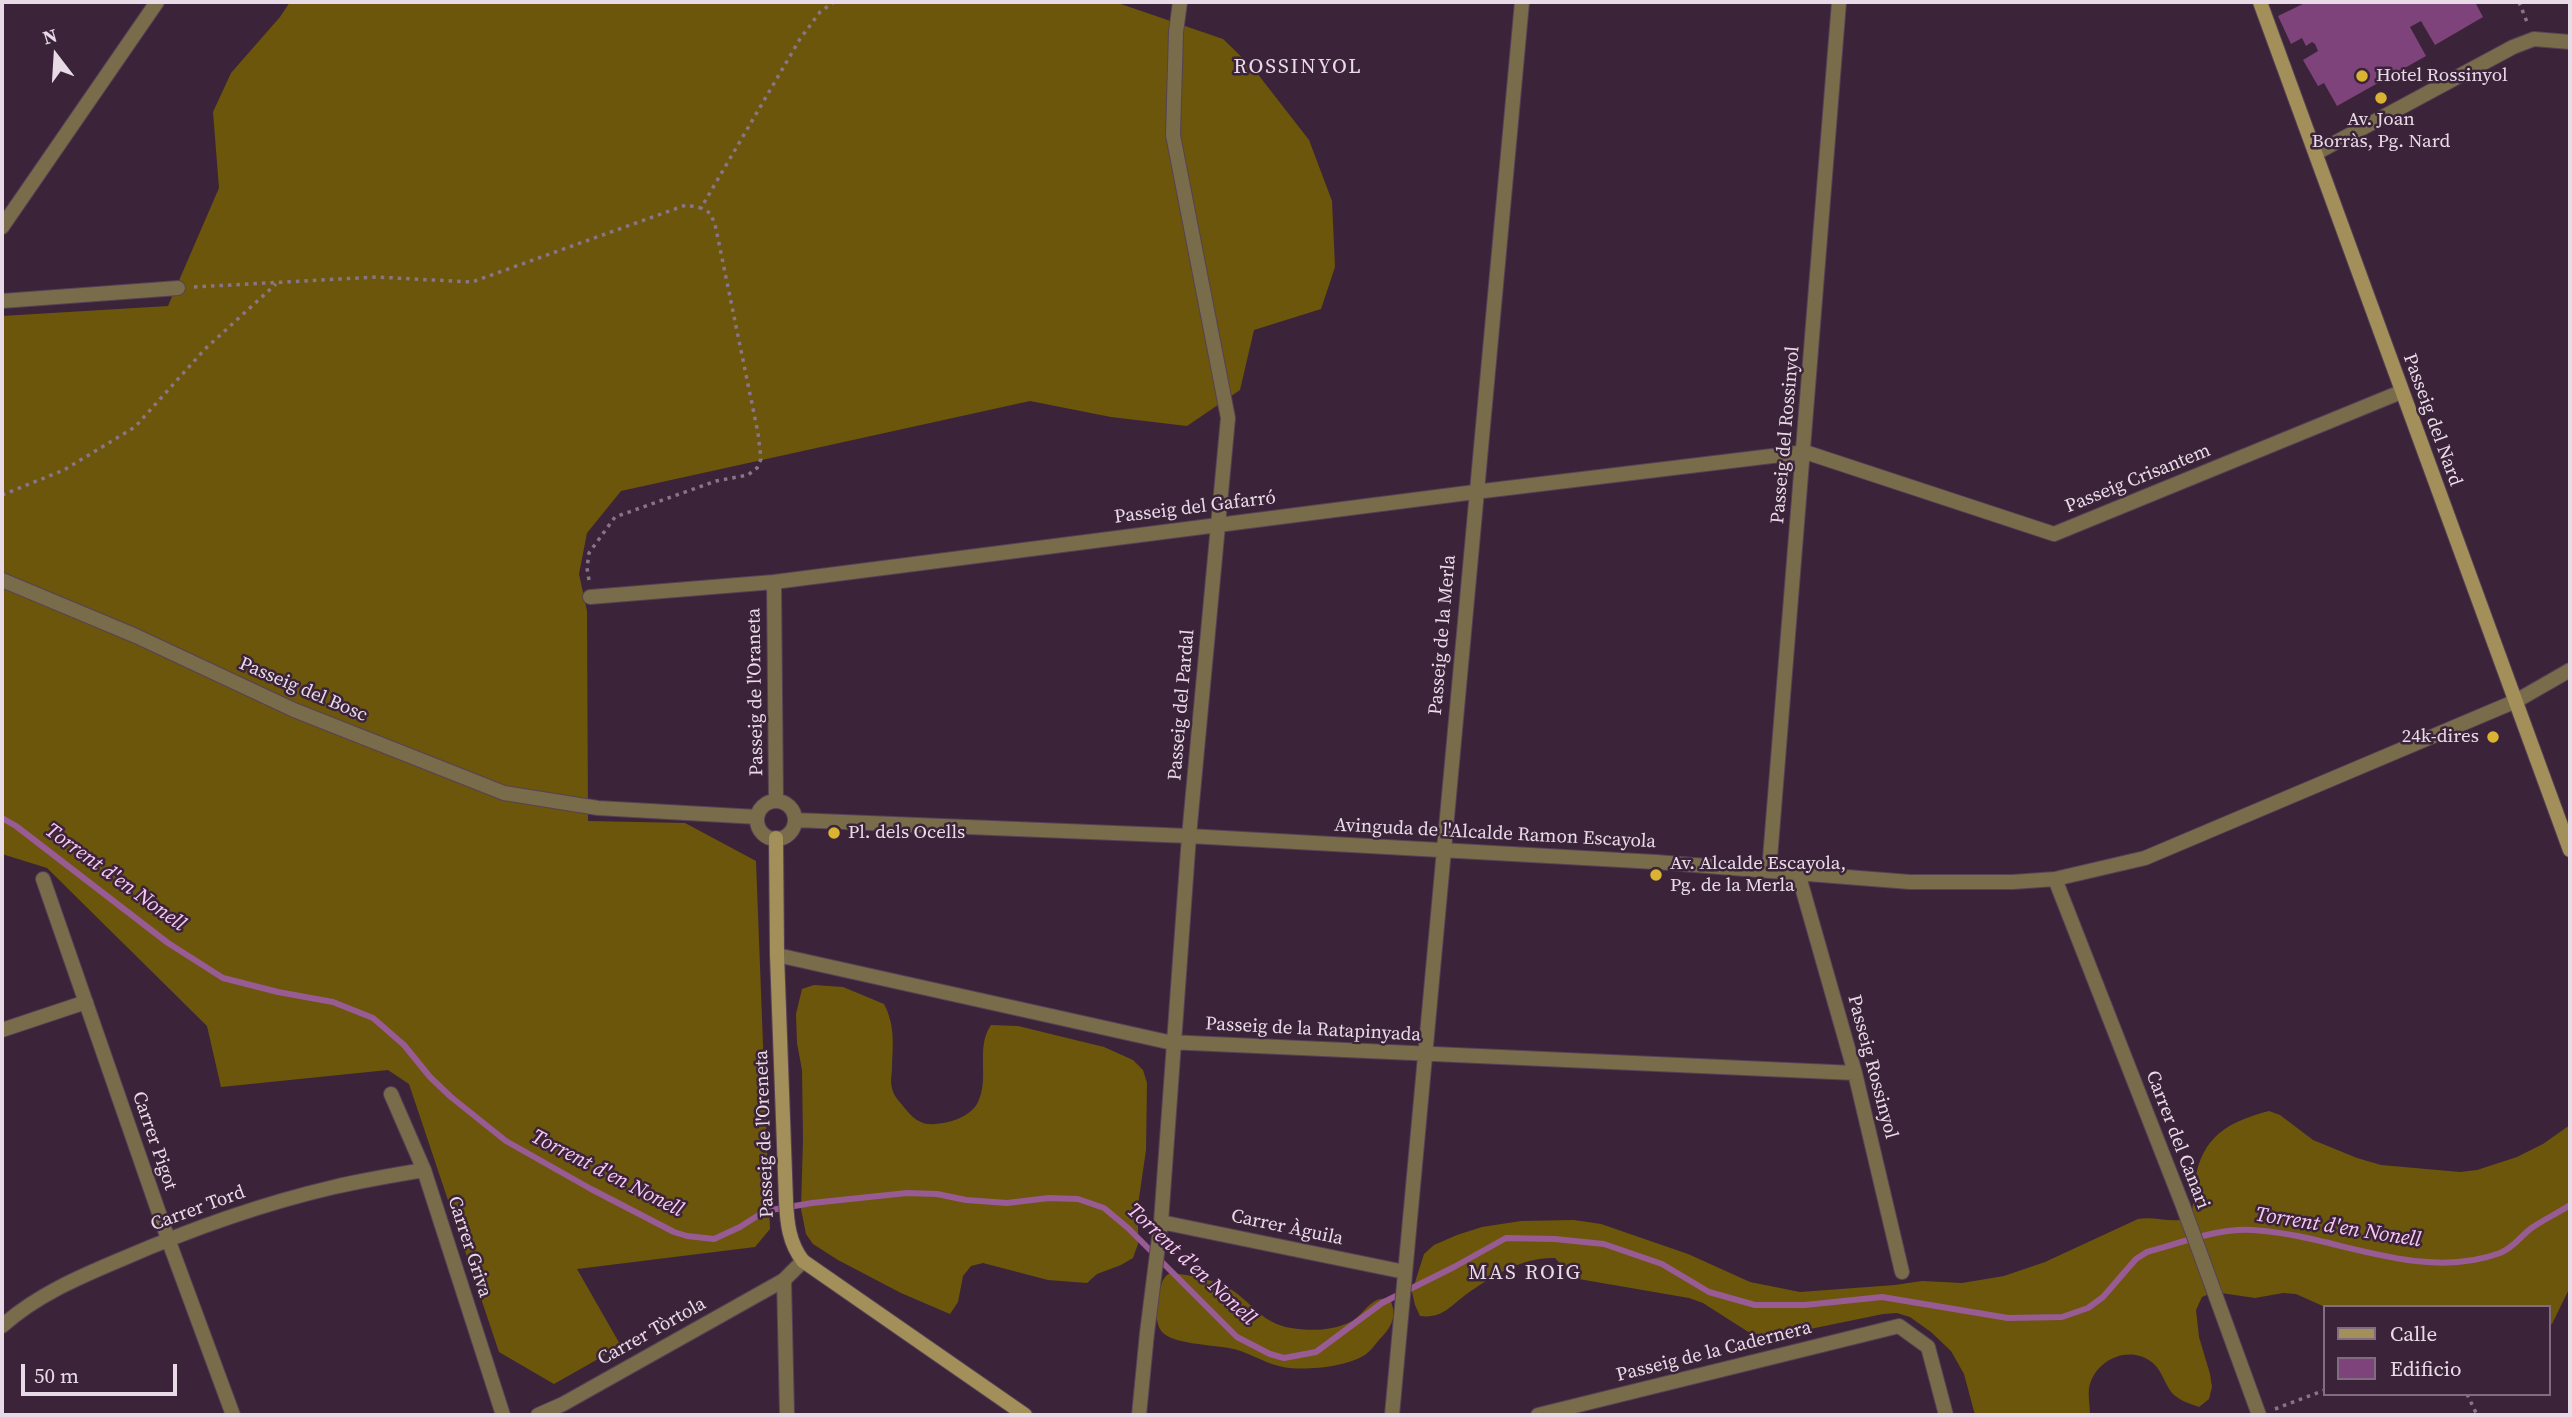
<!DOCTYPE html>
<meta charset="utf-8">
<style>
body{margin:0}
#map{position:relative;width:2572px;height:1417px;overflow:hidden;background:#3b2439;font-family:"Source Serif 4",serif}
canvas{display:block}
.frame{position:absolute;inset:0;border:4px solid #e9dae8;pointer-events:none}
.legend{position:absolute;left:2323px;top:1305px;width:228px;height:91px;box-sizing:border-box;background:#3b2439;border:2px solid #816d7f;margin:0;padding:9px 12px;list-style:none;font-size:21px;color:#e9dae8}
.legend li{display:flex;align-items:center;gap:14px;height:35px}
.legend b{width:35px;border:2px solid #816d7f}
.north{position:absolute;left:21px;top:21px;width:70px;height:70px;-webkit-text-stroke:5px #3b2439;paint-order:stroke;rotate:343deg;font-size:19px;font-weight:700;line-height:28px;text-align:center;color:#e9dae8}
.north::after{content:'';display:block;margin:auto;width:24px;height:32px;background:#e9dae8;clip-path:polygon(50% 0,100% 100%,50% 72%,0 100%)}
.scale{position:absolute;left:21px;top:1364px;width:156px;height:32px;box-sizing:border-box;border:4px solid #e9dae8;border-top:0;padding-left:9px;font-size:21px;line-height:24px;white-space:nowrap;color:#e9dae8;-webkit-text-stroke:5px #3b2439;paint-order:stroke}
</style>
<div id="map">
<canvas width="2572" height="1417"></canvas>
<div class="frame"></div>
<ul class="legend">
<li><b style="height:9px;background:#a28f59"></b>Calle</li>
<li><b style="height:19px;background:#7f437b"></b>Edificio</li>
</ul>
<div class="north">N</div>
<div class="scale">50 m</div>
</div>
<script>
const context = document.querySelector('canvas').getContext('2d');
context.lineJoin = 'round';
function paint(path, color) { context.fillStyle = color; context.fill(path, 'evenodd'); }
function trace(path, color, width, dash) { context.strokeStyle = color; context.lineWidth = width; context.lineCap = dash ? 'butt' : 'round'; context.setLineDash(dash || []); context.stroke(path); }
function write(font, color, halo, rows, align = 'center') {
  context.font = font + ' "Source Serif 4",serif'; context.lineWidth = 5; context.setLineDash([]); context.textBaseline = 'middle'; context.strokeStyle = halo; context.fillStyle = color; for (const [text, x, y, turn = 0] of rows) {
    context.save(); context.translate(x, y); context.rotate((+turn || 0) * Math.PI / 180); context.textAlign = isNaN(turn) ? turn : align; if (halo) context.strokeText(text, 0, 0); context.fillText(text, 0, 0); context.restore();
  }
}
paint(new Path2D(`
 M290,2h825l108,37 30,29 56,72 23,61 3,66 -14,42 -67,21 -14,60 -53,36 -76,-9 -81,-16 -409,90 -34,42 -8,41 8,37 1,210 97,2 71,38 14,368 -15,18 -178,22 44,77 -67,38 -55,-32 -90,-268 -21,-14 -167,17 -14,-61 -160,-158 -45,-14v-538l166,-10 51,-118 -6,-76 18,-39 49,-56z
 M814,985l29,2 41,17c11,21 9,40 8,63 0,6 -2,15 0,21 1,7 7,13 11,18 14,18 22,21 45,16 12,-3 25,-9 30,-20 12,-25 -3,-54 13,-77l27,1 86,21 29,13 10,10 4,13 -1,67 -8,55v39l-5,14 -12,7 -24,9 -10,9 -39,-3 -65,-17 -12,3 -8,10 -5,26 -8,12 -49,-21 -63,-33 -25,-16 -7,-10 -5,-25 2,-70 -1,-69 -5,-27 -1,-29 6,-25z
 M2269,1111l11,4 33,25 44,18 24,7 79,7 17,-2 40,-13 26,-13 27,-19v162l-18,37 -3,1v-18h-224l-29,-13 -13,-1 -28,5 -41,-6 -12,5 -6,13 3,27 11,37 2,13 -3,12 -10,8c-8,-3 -18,-6 -25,-12 -9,-9 -11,-23 -21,-32 -23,-19 -58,-4 -64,25 -1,8 1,18 1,27h-115l-11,-41 -13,-23 -20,-19 -21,-15 -13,-4 -14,1 -107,22 -26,-3 -47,-30 -14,-5 -116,-20 -18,-20c-32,-1 -61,17 -87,35 -17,12 -25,26 -48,23l-5,-11 -3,-13 12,-38 10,-9 23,-10 25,-8 39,-6 53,-1 27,4 87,30 62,28 50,10 95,-7 27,-4 40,2 42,-7 41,-14 93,-43c18,-3 33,5 51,-1 6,-13 4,-23 6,-37 7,-45 33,-59 74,-70z
 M1170,1273c16,1 50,8 62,17 22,15 30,33 59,38 18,3 42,3 59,-6 15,-7 20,-27 40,-23 8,18 1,29 -12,42 -4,5 -9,12 -15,15 -18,11 -63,16 -84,10 -17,-4 -32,-15 -50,-18 -16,-3 -56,-4 -67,-16 -8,-10 -5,-24 -3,-36 2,-9 2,-18 11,-23z`), '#6c560c');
trace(new Path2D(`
 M2,818l14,8 152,117 55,35 55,14 55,10 40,16 31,27 26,32 21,20 55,44 85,48 83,43 13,4 27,3 26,-12 25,-16 47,-8 95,-10 30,1 29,6 41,3 42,-5 29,1 26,9 24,20 109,109 33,17 14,4 32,-6 66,-49 72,-36 52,-29 49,1 49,5 58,20 47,28 46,13h50l77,-8 126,21 54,-1 26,-9 15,-11 33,-38 11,-7c34,-9 70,-24 105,-22 81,4 167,53 248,23 15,-6 21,-18 33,-26 12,-8 25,-14 37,-22`), '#985b94', 6);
paint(new Path2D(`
 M2307,2h168l8,15 -48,28 -14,-24 -11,6 16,29 -89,50 -13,-23 -6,3 -15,-26 15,-9 -3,-7 -3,-2 -6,4 -4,-8 -11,6 -13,-28z`), '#7f437b');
const street = new Path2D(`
 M2316,153l197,-106 21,-8 36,3
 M2,227l155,-225
 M2,301l176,-13
 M2,580l134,56 158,74 210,83 94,15 159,9
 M774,582l2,219
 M590,597l184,-15 701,-90 330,-40 249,82 347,-142
 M757 820a19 19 0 1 1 38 0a19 19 0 1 1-38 0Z
 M795,820l394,16 467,26 254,20h103l42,-3 90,-21 371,-157 54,-31
 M1769,871l70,-869
 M1798,873l57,200 47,199
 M43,879l125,360 65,176
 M2055,879l128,327 76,209
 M777,955l391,87 687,31
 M2,1030l84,-28
 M391,1094l33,76 79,245
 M1161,1222l244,50
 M784,1280l3,135
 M2,1326c35,-31 77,-49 120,-67 69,-30 139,-55 212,-72 30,-7 60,-12 90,-17
 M538,1415l25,-11 221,-124 19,-19
 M1139,1415l8,-82 14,-111 28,-386 39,-418 -55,-283 3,-103 4,-30
 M1392,1415l130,-1413
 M1538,1415l361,-89 29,21 18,68`);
const secondary = new Path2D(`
 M2260,2l310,848
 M776,838l1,117 9,246c1,22 3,42 17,60l222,154`);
trace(street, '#574155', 16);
trace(secondary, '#574155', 16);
trace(new Path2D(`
 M2519,2l8,20
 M194,287l182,-10 96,5 214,-77 15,3 99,-169 20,-27 14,-10
 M2,495l62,-25 71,-43 70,-78 71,-65
 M589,580l-2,-12 2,-15 26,-36 101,-36 32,-6 9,-7 4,-9 -3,-26 -43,-209 -5,-11 -9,-5
 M2467,1394l10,21
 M2275,1409l50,-19`), '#897587', 3.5, [3.5, 5]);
trace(street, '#786c4b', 14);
trace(secondary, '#a28f59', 14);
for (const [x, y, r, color] of [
 [2362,76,7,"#dab333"],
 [2381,98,7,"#dab333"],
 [2493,737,7,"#dab333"],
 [834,833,7,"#dab333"],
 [1656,875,7,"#dab333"]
]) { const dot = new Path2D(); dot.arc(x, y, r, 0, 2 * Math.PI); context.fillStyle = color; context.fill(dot); trace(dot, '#3b2439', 2.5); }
write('19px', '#e9dae8', '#3b2439', [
 ["Hotel Rossinyol",2376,76],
 ["Av. Joan",2381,120,"center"],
 ["Borràs, Pg. Nard",2381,142,"center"],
 ["24k-dires",2479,737,"right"],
 ["Pl. dels Ocells",848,833],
 ["Av. Alcalde Escayola,",1670,864],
 ["Pg. de la Merla",1670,886]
], 'left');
write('19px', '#e9dae8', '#3b2439', [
 ["Passeig del Nard",2432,420,70],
 ["Passeig del Rossinyol",1786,435,-85],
 ["Passeig Crisantem",2138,479,-22],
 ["Passeig del Gafarró",1195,508,-7],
 ["Passeig de la Merla",1443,635,-85],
 ["Passeig del Bosc",303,690,23],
 ["Passeig de l'Oraneta",756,692,-91],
 ["Passeig del Pardal",1182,705,-85],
 ["Avinguda de l'Alcalde Ramon Escayola",1495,834,3],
 ["Passeig de la Ratapinyada",1313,1030,3],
 ["Passeig Rossinyol",1872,1067,75],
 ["Passeig de l'Oreneta",765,1134,-92],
 ["Carrer del Canari",2177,1140,69],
 ["Carrer Pigot",154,1141,71],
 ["Carrer Tord",198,1209,-20],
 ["Carrer Àguila",1287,1228,12],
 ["Carrer Griva",469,1247,72],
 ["Carrer Tòrtola",652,1332,-29],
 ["Passeig de la Cadernera",1714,1352,-14]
]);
context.letterSpacing = '2px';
write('21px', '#e9dae8', '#3b2439', [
 ["ROSSINYOL",1298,68],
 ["MAS ROIG",1525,1274]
]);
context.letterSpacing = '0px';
write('italic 21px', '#fbc7f7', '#3b2439', [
 ["Torrent d'en Nonell",115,878,36],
 ["Torrent d'en Nonell",607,1174,27],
 ["Torrent d'en Nonell",2338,1228,9],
 ["Torrent d'en Nonell",1191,1265,43]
]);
</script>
